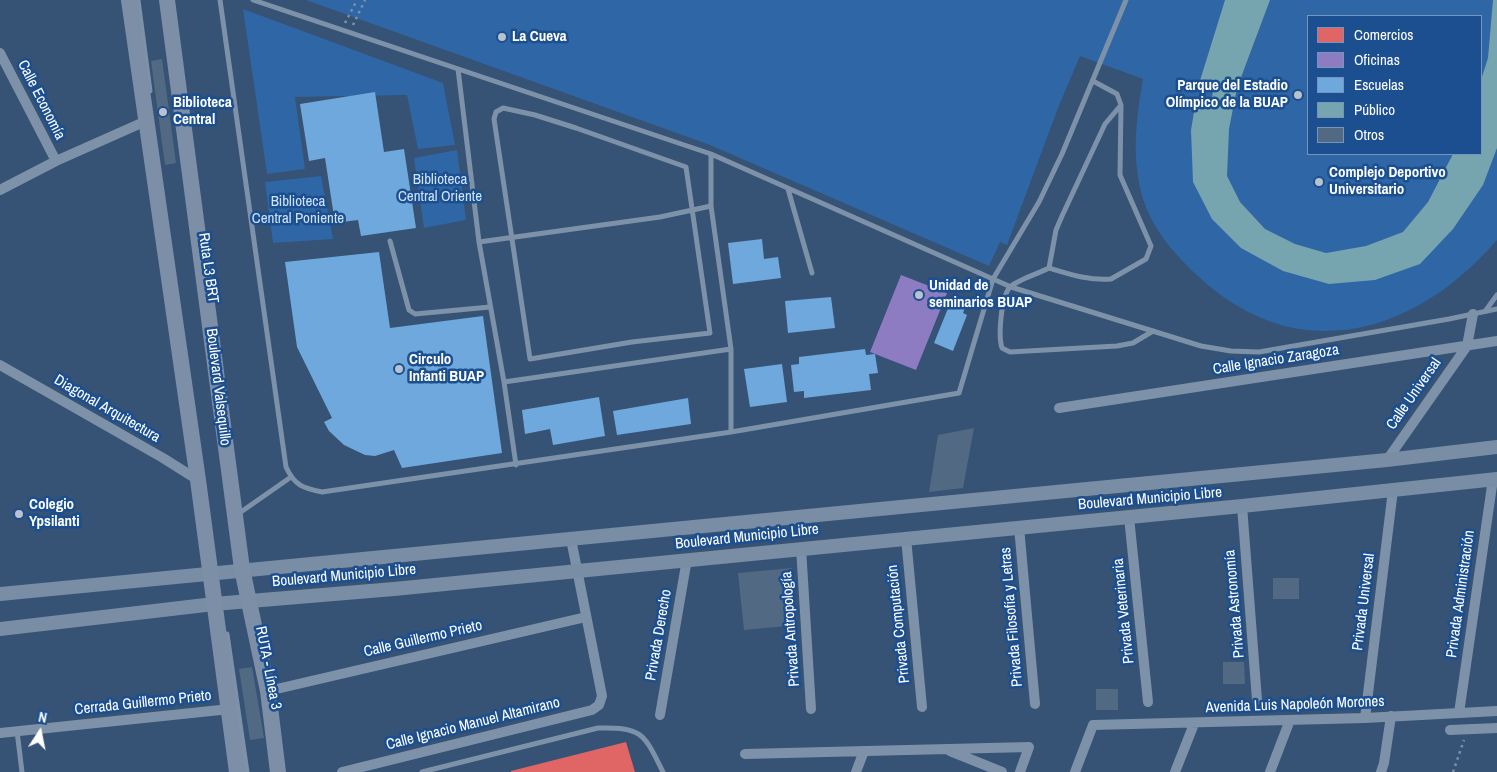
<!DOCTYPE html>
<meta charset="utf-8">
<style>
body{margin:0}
#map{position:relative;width:1497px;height:772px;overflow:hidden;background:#365274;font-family:"Archivo Narrow",sans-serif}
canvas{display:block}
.legend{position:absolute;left:1307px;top:15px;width:175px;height:140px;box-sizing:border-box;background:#1b4f8f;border:1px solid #7695bc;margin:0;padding:6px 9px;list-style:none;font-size:15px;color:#fff}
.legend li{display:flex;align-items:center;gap:10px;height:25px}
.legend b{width:25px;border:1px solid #7695bc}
.north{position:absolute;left:15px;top:707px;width:50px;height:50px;-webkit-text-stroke:4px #1b4f8f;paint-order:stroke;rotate:11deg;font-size:14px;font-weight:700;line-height:20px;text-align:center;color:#fff}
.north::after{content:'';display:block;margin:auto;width:18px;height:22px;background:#fff;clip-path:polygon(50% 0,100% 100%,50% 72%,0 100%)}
</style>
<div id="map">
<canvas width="1497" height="772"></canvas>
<ul class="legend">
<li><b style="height:14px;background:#e06666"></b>Comercios</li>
<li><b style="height:14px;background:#8e7cc3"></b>Oficinas</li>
<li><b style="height:14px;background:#6fa8dc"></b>Escuelas</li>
<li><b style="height:14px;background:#76a5af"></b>Público</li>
<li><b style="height:14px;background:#526984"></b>Otros</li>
</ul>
<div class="north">N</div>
</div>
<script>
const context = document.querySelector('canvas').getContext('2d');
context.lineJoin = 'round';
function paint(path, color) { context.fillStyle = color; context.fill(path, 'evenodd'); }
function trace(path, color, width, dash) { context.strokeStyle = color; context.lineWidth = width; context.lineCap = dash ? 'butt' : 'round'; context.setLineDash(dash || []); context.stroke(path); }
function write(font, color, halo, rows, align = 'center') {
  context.font = font + ' "Archivo Narrow",sans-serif'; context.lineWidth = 5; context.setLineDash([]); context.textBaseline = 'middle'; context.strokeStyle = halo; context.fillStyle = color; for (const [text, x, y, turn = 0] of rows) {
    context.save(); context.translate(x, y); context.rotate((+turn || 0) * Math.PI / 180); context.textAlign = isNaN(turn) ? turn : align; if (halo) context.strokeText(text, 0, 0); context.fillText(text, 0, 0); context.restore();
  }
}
paint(new Path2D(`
 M306,0h1191v240c-81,94 -198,129 -297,38 -24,-22 -46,-46 -57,-79 -12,-40 -7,-80 0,-120l-63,-23 -22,52 -51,137 -7,-3 -11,24 -279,-121zM1308,16h173v138h-173z
 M243,9l200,74 12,62 -37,4 -11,-54 -112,2 10,72 -38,5z
 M457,150l9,70 -42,8 -10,-70z
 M321,176l12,63 -60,4 -8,-61z`), '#2f66a5');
paint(new Path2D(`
 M626,742l9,30h-124v-1z`), '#e06666');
paint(new Path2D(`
 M901,275l46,18 -31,77 -46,-18z`), '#8e7cc3');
paint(new Path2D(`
 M375,92l9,60 20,-3 12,79 -55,8 -3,-16 -23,3 -10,-65 -16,3 -9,-57z
 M762,239l2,20 14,-2 3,21 -48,6 -5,-41z
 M379,252l11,76 93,-12 19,137 -100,15 -8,-18 -19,6 -10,-1 -21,-10 -15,-14 -5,-9 8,-4 -35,-71 -12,-85z
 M953,296l14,6 -4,11 4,2 -14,36 -19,-8z
 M831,297l4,31 -47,5 -3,-32z
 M865,349l1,6 9,-1 3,19 -9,1 2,16 -67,8v-7l-10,1 -3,-27 8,-1v-7z
 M782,364l5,38 -37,5 -6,-38z
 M599,397l6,39 -52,9 -3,-16 -25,5 -3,-24z
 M688,398l3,26 -74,11 -4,-24z`), '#6fa8dc');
paint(new Path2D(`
 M1225,0h45l-33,88 -8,41 -2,47 13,26 25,27 30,15 31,9 40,-7 37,-14 25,-30 25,-48h28v-74l7,-22 5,-58h4v148l-14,37 -30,44 -33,35 -45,16 -46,4 -46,-13 -42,-23 -29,-29 -19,-37 -2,-52 5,-30 15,4 2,-13 -15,-4z`), '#76a5af');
paint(new Path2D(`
 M162,59l14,104 -11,2 -14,-104z
 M974,428l-11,60 -34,4 9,-57z
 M792,568l5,57 -53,5 -6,-57z
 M1273,578h26v21h-26z
 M1223,662h21l1,22h-22z
 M252,667l12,71 -14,2 -11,-71z
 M1096,689h22v21h-22z`), '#526984');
trace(new Path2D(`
 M345,23l12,-23
 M353,25l12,-25
 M1453,772l11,-32`), '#7d92a8', 2.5, [2.5, 4]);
trace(new Path2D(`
 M138,0l12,91
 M220,0l66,467c9,19 17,21 36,25l409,-60 228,-39 34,-114 46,-77 23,-48 64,-154
 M253,0l458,154 300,133 190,59 30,5 28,1 190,-33 48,-10
 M458,69l21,173 25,140 12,83
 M1093,81l24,13 4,11
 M503,108l32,7 41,13 110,39 24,166 -78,9 -102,17 -36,-240 2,-7z
 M711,154v52l20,143v83
 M788,189l24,84
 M390,241l19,69 6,4 75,-7
 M479,242l181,-25 51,-11
 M1049,268c20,6 41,13 62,11l35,-20 5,-13 -31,-71 1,-70 -16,19 -43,92 -6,14 -7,38c-9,5 -32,12 -39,19 -9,10 -12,49 -8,61l8,4 107,-6 16,-3 20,-12
 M1486,310l11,-15
 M504,382l227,-33
 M238,514l53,-37
 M227,634l20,138
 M17,731l5,41
 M422,772l176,-44c45,-1 46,6 65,44`), '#7d92a8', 5);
trace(new Path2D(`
 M0,53l56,108
 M0,190l56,-29 90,-40
 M0,365l163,93 35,22
 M1059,408l438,-67
 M1387,460l80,-114 6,-32
 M1242,506l15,194
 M1129,517l19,185
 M1019,527l16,177
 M906,538l16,169
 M801,548l10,161
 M268,691l318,-74
 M1459,713l34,-234
 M660,715l27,-156
 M1365,718l28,-228
 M1450,730l47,-2
 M0,733l230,-24
 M950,751l52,21
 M745,754l284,-7 -9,25
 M342,772l250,-62 7,-5 3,-9 -31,-157
 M856,772l8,-21
 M1075,772l18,-47 272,-7 132,-7
 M1175,772l19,-48
 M1270,772l20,-52
 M1381,772l3,-9 7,-47`), '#7d92a8', 10);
trace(new Path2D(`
 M0,594l1387,-134 110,-13
 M0,629l214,-25 180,-15 848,-83 255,-27`), '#798da4', 14);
trace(new Path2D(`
 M129,0l69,480 39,292
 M167,0l75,569 26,122 10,81`), '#7d8ea7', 16);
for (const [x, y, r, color] of [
 [502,37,5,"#b9c2ce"],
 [1298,95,5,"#b9c2ce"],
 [163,112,5,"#b9c2ce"],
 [1319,182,5,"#b9c2ce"],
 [919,295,5,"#b9c2ce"],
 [399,369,5,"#b9c2ce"],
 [19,514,5,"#b9c2ce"]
]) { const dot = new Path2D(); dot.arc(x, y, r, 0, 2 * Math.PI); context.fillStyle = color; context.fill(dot); trace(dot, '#1b4f8f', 2); }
write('bold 15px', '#fff', '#1b4f8f', [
 ["La Cueva",512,37],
 ["Parque del Estadio",1288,86,"right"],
 ["Olímpico de la BUAP",1288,103,"right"],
 ["Biblioteca",173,103],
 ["Central",173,120],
 ["Complejo Deportivo",1329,173],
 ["Universitario",1329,190],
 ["Unidad de",929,286],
 ["seminarios BUAP",929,303],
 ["Circulo",409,360],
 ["Infanti BUAP",409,377],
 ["Colegio",29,505],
 ["Ypsilanti",29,522]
], 'left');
write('15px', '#fff', '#1b4f8f', [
 ["Calle Economía",41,100,63],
 ["Ruta L3 BRT",208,268,82],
 ["Calle Ignacio Zaragoza",1276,360,-9],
 ["Boulevard Valsequillo",218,387,83],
 ["Calle Universal",1414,394,-55],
 ["Diagonal Arquitectura",107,409,30],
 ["Boulevard Municipio Libre",1150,499,-5],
 ["Boulevard Municipio Libre",747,537,-6],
 ["Boulevard Municipio Libre",344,576,-5],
 ["Privada Administración",1461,594,-82],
 ["Privada Universal",1364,602,-83],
 ["Privada Astronomía",1235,604,-95],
 ["Privada Veterinaria",1124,611,-96],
 ["Privada Filosofía y Letras",1012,617,-95],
 ["Privada Computación",899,624,-96],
 ["Privada Antropología",791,629,-94],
 ["Privada Derecho",659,635,-80],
 ["Calle Guillermo Prieto",423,639,-13],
 ["RUTA - Línea 3",268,668,79],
 ["Cerrada Guillermo Prieto",143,703,-6],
 ["Avenida Luis Napoleón Morones",1295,705,-2],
 ["Calle Ignacio Manuel Altamirano",473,724,-14]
]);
write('15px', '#cfe3fa', '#1b4f8f', [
 ["Biblioteca",440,180],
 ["Central Oriente",440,197],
 ["Biblioteca",298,202],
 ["Central Poniente",298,219]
]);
</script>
